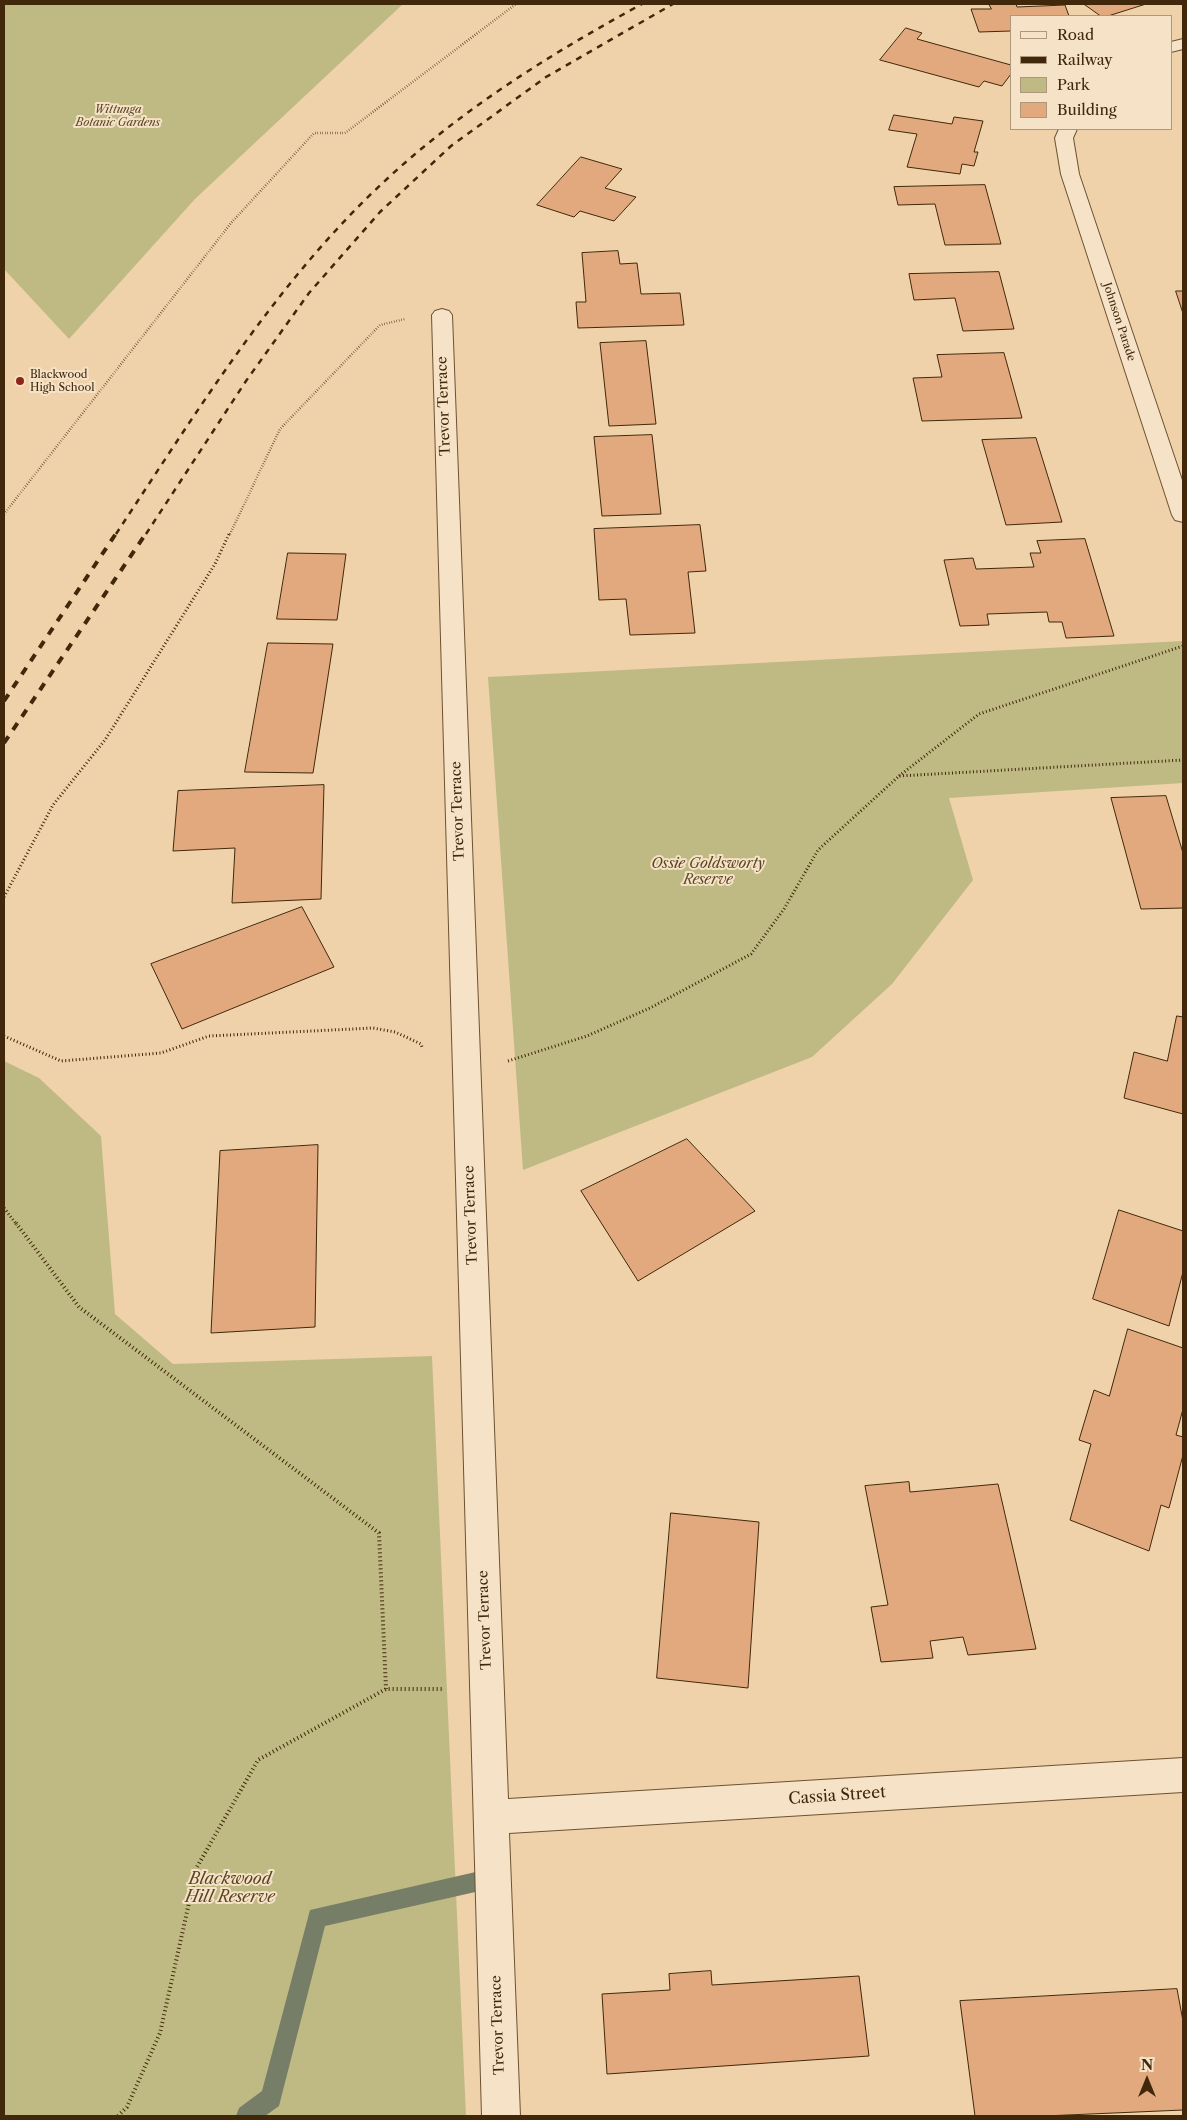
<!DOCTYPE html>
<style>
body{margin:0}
#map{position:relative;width:1187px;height:2120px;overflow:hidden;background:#efd2a9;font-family:"Libre Caslon Text",serif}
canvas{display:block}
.frame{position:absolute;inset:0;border:5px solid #41280b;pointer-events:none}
.legend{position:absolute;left:1010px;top:15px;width:162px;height:115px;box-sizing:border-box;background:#f5e2c7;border:1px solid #ad987c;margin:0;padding:6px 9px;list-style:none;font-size:15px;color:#41280b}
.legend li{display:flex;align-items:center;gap:10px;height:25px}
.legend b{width:25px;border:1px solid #ad987c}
.north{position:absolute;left:1122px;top:2055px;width:50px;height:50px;-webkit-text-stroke:4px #f5e2c7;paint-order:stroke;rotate:0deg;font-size:14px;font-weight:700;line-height:20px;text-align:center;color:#41280b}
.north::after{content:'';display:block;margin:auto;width:18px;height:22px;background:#41280b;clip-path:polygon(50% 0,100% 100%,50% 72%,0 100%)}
</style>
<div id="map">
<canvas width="1187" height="2120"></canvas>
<div class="frame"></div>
<ul class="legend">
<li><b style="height:6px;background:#f5e2c7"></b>Road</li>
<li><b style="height:6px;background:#41280b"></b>Railway</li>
<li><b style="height:14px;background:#bfba84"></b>Park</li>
<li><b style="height:14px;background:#e2a87e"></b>Building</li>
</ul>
<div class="north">N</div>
</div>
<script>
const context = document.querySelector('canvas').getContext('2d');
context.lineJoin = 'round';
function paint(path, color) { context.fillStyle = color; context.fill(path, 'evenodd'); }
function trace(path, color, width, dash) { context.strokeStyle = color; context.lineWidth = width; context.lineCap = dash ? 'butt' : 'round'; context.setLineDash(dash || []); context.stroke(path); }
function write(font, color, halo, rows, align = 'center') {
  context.font = font + ' "Libre Caslon Text",serif'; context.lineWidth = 4; context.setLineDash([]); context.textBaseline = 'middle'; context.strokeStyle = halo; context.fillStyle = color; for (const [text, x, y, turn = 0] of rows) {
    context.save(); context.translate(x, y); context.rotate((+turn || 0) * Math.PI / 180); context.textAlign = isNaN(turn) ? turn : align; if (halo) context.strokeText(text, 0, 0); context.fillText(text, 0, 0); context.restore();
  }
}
paint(new Path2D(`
 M4,4h399l-208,195 -126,140 -65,-70z
 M1183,641v142l-234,15 24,82 -81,104 -80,73 -289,113 -35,-493z
 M4,1061l35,17 62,58 14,178 58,50 259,-8 34,760h-462z`), '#bfba84');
paint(new Path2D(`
 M493,1868l7,3 3,7 -3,7 -7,3 -168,38 -46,180 -14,10h-29l3,-8 23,-17 48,-181z`), '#777e67');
const building = new Path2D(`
 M989,4h27l1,3 48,-2 4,11h-58v15l-32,1 -8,-23h20z
 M1084,4h62l-38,12h-7z
 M906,28l16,5 -5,6 94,26v9l-9,12 -18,-5 -5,6 -99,-27z
 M894,115l58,9 2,-7 29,4 -9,31h4l-4,14 -12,-2 -2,10 -53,-7 10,-33 -28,-4z
 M581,157l41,12 -17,19 31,9 -22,24 -34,-10 -6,6 -37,-12z
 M985,185l16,59 -56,1 -10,-41 -37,1 -4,-18z
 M618,251l2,13 17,-1 4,31 39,-1 4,32 -106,3 -2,-26h10l-4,-49z
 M999,272l15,57 -51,2 -8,-33 -41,2 -5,-26z
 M1176,291h7v22z
 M646,341l10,83 -47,2 -9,-83z
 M1004,353l18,65 -100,3 -9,-43 29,-1 -5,-22z
 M652,435l9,79 -59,2 -8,-79z
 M1036,438l26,84 -56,3 -24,-85z
 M700,525l6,46 -18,1 7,61 -65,2 -4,-36 -27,1 -5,-71z
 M1085,539l29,97 -48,2 -4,-16h-13l-2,-10 -60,2 2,11 -29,1 -16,-66 29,-2 3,11 58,-2 -4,-14h11l-4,-12z
 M288,553l58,1 -9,66 -60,-1z
 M268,643l65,1 -20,129 -68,-1z
 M324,785l-3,114 -89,4 3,-55 -62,3 5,-60z
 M1166,796l17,57v55l-42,1 -30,-111z
 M302,907l32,60 -152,62 -31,-65z
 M1177,1016l6,1v97l-59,-16 10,-46 33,9z
 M687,1139l68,72 -117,70 -57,-90z
 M318,1145l-3,182 -104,6 9,-182z
 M1119,1210l64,21v41l-14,54 -76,-27z
 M1128,1329l55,19v61l-7,26 7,2v18l-14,53 -8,-3 -12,46 -79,-31 21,-76 -12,-4 15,-50 15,6z
 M909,1482l1,10 88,-8 38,165 -68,6 -5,-18 -33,4 3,17 -52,4 -10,-55 17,-2 -23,-119z
 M671,1513l88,9 -11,166 -91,-10z
 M711,1971l1,14 147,-9 10,80 -262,18 -5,-80 68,-4 -1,-16z
 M1177,1989l6,32v89l-139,6h-69l-15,-115z`);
paint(building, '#e2a87e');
trace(building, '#41280b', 1);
const street = new Path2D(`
 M1183,39v10l-12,3v-10z
 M1059,129h18l-4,9 6,36 104,309v39l-8,-2 -3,-5 -111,-341 -6,-36z
 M442,309l7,2 3,4 56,1484 675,-41v34l-674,41 11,283h-38l-50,-1801 3,-4z`);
trace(street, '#6c5232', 2);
trace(new Path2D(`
 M4,514l227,-291 83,-90h31l171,-129
 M230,534l50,-105 100,-104 25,-6`), '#41280b', 2.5, [0.5, 2]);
trace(new Path2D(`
 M899,776l80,-62 204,-68
 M4,897l49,-92 52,-65 110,-176 15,-32
 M4,1036l57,25 100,-8 48,-17 164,-8 22,4 26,12 1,3
 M508,1061l79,-25 63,-28 101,-54 33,-45 34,-59 81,-74 284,-16
 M4,1208l13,17`), '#41280b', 3, [1, 2.5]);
trace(new Path2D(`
 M16,1223l63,84 300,226 7,156
 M118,2116l9,-9 33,-74 37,-166 61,-107 128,-71h56`), '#41280b', 4, [1, 3]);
paint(street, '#f5e2c7');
trace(new Path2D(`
 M116,534c82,-124 162,-255 272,-356 76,-70 164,-125 254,-174
 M146,534l100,-153 63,-88 71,-81 71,-66 95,-69 127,-73`), '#41280b', 2.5, [6, 6]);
trace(new Path2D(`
 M4,701l113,-169
 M4,743l143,-211`), '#41280b', 4, [8, 8]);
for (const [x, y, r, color] of [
 [20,381,5,"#8f2418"]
]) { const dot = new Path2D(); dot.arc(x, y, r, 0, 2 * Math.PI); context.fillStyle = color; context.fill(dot); trace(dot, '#f5e2c7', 2); }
write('italic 11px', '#5a4523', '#f5e2c7', [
 ["Wittunga",118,110],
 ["Botanic Gardens",118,123]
]);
write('11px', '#41280b', '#f5e2c7', [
 ["Johnson Parade",1119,322,72]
]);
write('11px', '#41280b', '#f5e2c7', [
 ["Blackwood",30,375],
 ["High School",30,388]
], 'left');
write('14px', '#41280b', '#f5e2c7', [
 ["Trevor Terrace",444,406,-92],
 ["Trevor Terrace",458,811,-92],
 ["Trevor Terrace",471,1215,-92],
 ["Trevor Terrace",485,1620,-92],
 ["Trevor Terrace",498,2025,-92]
]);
write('italic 14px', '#5a4523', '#f5e2c7', [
 ["Ossie Goldsworty",708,864],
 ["Reserve",708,880]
]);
write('16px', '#41280b', '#f5e2c7', [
 ["Cassia Street",837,1796,-4]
]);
write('italic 16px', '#5a4523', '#f5e2c7', [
 ["Blackwood",230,1879],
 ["Hill Reserve",230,1897]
]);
</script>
